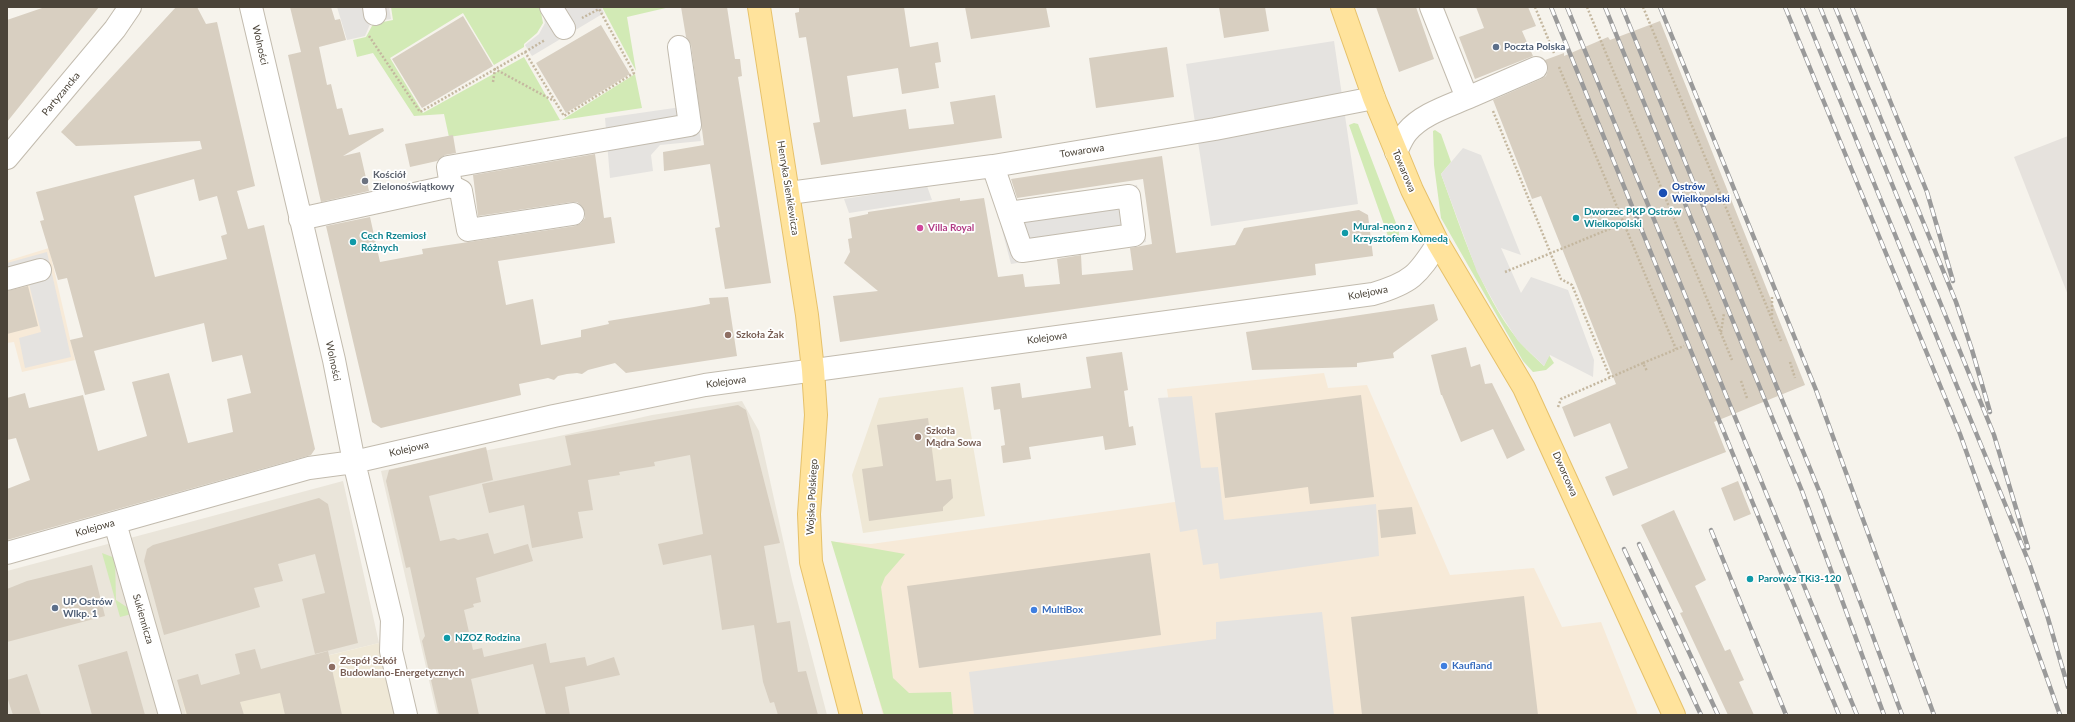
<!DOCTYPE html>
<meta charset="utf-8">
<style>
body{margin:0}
#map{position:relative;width:2075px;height:722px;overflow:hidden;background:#f6f3ec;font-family:Lato,sans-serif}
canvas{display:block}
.frame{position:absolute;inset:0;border:8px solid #4b4439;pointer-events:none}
</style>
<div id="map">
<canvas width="2075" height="722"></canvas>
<div class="frame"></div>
</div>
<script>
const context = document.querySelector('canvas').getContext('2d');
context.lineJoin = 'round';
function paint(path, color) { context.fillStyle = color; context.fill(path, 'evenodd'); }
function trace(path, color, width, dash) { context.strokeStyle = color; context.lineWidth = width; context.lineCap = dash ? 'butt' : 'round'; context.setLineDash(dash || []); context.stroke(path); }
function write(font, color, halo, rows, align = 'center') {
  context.font = font + ' Lato,sans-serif'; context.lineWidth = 3.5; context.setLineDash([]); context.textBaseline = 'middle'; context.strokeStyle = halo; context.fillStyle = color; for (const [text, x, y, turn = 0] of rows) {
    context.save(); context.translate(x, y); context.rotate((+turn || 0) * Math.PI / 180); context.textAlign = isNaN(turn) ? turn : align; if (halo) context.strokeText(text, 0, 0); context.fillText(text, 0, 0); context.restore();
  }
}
paint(new Path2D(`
 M742,401l17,30 33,149 35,135h-390l-56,-244 174,-34 97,-22z
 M343,481l36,162 -198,48 5,24h-179v-144z`), '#eae5da');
paint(new Path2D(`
 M49,248l26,112 -53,12 -8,-30 -7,1v-82z
 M1324,373l4,15 39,-3 83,190 84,-7 28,59 39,-5 37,93h-755l-47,-173 35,2 311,-43 -15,-112z`), '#f7ead8');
paint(new Path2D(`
 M2068,136v159l-54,-138z`), '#e6e2dd');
paint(new Path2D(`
 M963,387l22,129 -122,17 -11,-58 27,-77z
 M379,643l16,72h-209l-6,-23z`), '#efe8d6');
paint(new Path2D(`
 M391,7h149l3,16 -6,10 -13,11v3l-30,18 -31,-52 -73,45 33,55 101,-56 36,63 -111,17 -5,-23 -30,2 -41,-63 -16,4 -4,-17 13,-3 7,-13 20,-4z
 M602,7h68l-43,10 9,54z
 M635,74l7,34 -80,12z
 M1354,123l4,1 41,107v5l-4,5 -6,-2 -40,-114z
 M1435,130l6,4 10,28 -10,12c21,57 39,118 77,166 7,9 17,17 26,26l5,-11 5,8 -8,7 -13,2 -10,-11 -82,-143 -7,-53 -1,-34z
 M831,541l74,13 -20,23 -4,10 12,91 16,15 42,-1 2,23h-69z
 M102,553l13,5 1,42 20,13 -16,4z`), '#d2eab5');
paint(new Path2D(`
 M337,7h52l2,12 -20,3 -6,14 -18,4z
 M541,7h60l3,6 -72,43 -7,-11 14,-11 6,-11z
 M1334,41l24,163 -147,22 -25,-162z
 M695,105l6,36 -41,4 -9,10 2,16 -43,7 -5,-60z
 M1463,148l18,7 40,100 -20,-7 20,45 10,-16 37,13 26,70 -1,17 -43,-22 -6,11 -26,-25 -20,-31 -21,-38 -36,-98z
 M1137,185l9,57 -135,22 -15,-57z
 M927,186l5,14 -83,13 -5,-14z
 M47,252l24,105 -46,11 -6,-30 22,-6 -12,-48 -22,5v-26z
 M1192,396l9,72 17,-1 6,53 152,-16 3,52 -159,23 -2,-16 -15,2 -6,-36 -17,3 -22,-134z
 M1322,612l12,103h-360l-5,-43 247,-33v-17z`), '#e5e3e0');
paint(new Path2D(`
 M45,7h54l-92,115v-102z
 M176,7h21l9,17 11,-2 38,164 -18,5 11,38 16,-4 51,224 -4,6 -304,85v-51l23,-9 -14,-42 -9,2v-42l18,-5 4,15 54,-13 15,56 49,-15 -15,-54 37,-9 19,70 45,-11 -6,-33 24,-6 -9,-38 -30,7 -8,-39 -110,28 11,39 -20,5 -15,-55 13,-3 -16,-59 -9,2 -18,-59 4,-1 -8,-28 166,-43 -2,-8 -124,5 -15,-14zM194,179l5,22 18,-5 10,38 -6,2 6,23 -72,18 -21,-81z
 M290,7h41l4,13 5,-1 6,21 -27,7 8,38 4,-1 6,25 5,-1 7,27 34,-7 1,3 -41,25 17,-4 9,39 -48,11 -33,-147 13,-3z
 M681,7h46l8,52h5l2,17 -4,1 33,206 -46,6 -10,-61 5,-1 -10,-63 -46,7 -1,-19 41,-7 -13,-100 -5,-8z
 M799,7h105l6,40 28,-5 3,20 -6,1 4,25 -37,6 -4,-26 -51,8 6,41 53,-8 3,20 45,-5 -4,-22 45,-7 7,43 -181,27 -8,-42 7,-1 -14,-85 -7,1 -4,-25 4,-1z
 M965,7h81l4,20 -79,12z
 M1219,7h46l4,24 -45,7z
 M1376,7h40l18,52 -35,13z
 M1476,7h52l8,19 -14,5 11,25 -58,23 -16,-42 25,-9z
 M463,16l30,50 -71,42 -30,-49z
 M1660,21l145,364 -91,37 12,30 -113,44 -8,-19 23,-9 -18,-45 -36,14 -12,-30 54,-23 -75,-188 -9,3 -39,-99 48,-21 5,-3 2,-6 -3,-10 19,-7v3l44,-19 2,3z
 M601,25l29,49 -64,39 -30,-50z
 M1167,47l7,50 -78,11 -7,-50z
 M453,135l3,18 -11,2 -8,6 -27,6 -5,-23z
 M595,154l9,64 7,-1 4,26 -117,18 8,44 27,-6 8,46 40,-8v-7l28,-6 -1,-3 86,-14 16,-3 -1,-6 19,-1 9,59 -111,17 -11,-10 -27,7 -6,4 -5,-1 -10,1 -9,2 -4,4 -6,-2 -29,6 2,11 -140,33 -9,-6 -46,-196 44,-9 10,45 43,-8 -1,-5 153,-23 6,-3 4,-5v-5l-3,-7 -5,-4h-5l-94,14 -5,-41z
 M1162,156l14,97 59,-8 9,-17 115,-18 9,5 5,41 -58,8 1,11 -476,67 -7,-46 45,-5 -34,-28 6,-11 -2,-13 4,-1 -3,-20 19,-4v-2l92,-14v3l24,-3 14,79 25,-3 2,13 35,-3 -3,-25 24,-4 1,20 51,-5 -3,-22 22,-4 -9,-65 -126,19 -6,-19z
 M28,286l10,40 -31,8v-43z
 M1434,304l4,16 -45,33 1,5 -37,5v4l-105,3 -6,-38z
 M1466,347l5,20 9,-3 5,20 7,-1 33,67 -18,9 -14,-30 -32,13 -19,-47h-1l-10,-40z
 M1122,352l6,38 -4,1 5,36 4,-1 3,19 -31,5 -2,-14 -74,11 2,12 -28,4 -2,-17 4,-1 -5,-36 -6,1 -3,-23 29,-4 2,15 69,-10 -5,-31z
 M1361,395l13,102 -64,7 -2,-17 -83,11 -10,-85z
 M738,405l8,5 34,133 -16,3 13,77 13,-2 8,51 8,-1 12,44h-40l-4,-13 -4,1 -7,-21 -9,-57 -32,5 -11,-75 -48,10 -5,-21 45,-10 -13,-79 -36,7 1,4 -36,6 1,3 -32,5 5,30 -15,2 5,26 -51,10 -8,-43 -35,8 -7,-29 89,-19 -6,-29z
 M928,418l8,63 15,-2 2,19 -10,9v4l-74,10 -7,-52 21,-3 -6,-41z
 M486,447l7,33 -64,16 11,45 14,-3 4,2 30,-7 6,21 34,-10 5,17 -57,17 5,24 -8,2 1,3 -10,3 9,40 9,-2 2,9 62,-14 4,20 35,-6 2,9 27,-9 6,18 -55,12 5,28h-24l-13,-51 -62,15 8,36h-40l-17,-74 3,-5 -15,-69 -4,1 -20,-87 3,-11z
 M1738,481l13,33 -17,7 -13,-33z
 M319,498l9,6 30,139 -43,11 -13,-55 23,-6 -10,-39 -37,10 5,17 -29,7 6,19 -96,28 -20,-74 3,-12 6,-4z
 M1412,507l4,27 -35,4 -3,-28z
 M1674,510l32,70 -11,6 30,65 5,-2 14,31 -5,2 15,33h-26l-48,-102 3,-1 -42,-87z
 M1150,553l11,82 -242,33 -12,-82z
 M92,565l13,51 -98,26v-53l20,-8z
 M1524,596l14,119h-176l-11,-98z
 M255,649l6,20 67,-18 14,64h-57l-5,-22 -40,9 4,13h-57l-10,-35 21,-6 3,11 39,-11 -5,-20z
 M127,651l18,64h-53l-14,-50z
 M27,674l14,41h-28l-6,-18v-17z`), '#d8cfc1');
const minor = new Path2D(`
 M251,7l83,353 20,102 38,158 -1,31 15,64
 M374,7l1,7
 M551,7l13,21
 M1467,98l69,-30
 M1396,152c3,-6 6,-14 11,-20 14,-17 39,-25 60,-34l-36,-91
 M7,158l108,-129 15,-22
 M993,166l29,85 112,-16 -5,-39 -120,17
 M451,186l10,5 7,39 105,-16
 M789,193l204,-27 222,-37 159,-31
 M300,219l151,-33 -3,-19 242,-42 -11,-78
 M7,279l33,-9
 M115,523l55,192
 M7,553l302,-85 45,-6 200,-46 151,-31 668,-91c38,-11 45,-19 65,-51`);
const major = new Path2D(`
 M759,7l48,308 6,55 3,45 -7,99 2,48 40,153
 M1342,7l32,91 38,92 26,53 86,145 150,327`);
trace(minor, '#c2bbae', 24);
trace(major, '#e6c16a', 24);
trace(new Path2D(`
 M1535,7l19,46
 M1587,7l145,353
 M1643,7l138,334
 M369,36l51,76 105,-60 39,64 70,-43 -35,-64 -17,9
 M525,52l20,-12
 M1559,67l117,282
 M493,82l2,-13 59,32
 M1493,111l68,168 11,6 38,92
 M1505,272l119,-49
 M1772,315v-20
 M1721,332l3,-19
 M1790,362l5,16
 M1643,363l41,-17
 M1741,381l6,17
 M1558,407l3,-8 82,-36 4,8`), '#c4b79f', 2.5, [2, 2]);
trace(minor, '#fff', 22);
trace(major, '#ffe39c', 22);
const rail = new Path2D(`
 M1551,7l288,708
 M1567,7l290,708
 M1605,7l197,484 82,224
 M1622,7l198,486 82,222
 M1660,7l156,383 118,325
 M1785,7l175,427 100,281
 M1802,7l228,558 17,50 21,72
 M1820,7l174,428 34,113
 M1835,7l121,295 16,48 18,62
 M1852,7l75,185 26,89
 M1711,530l75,185
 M1639,544l79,171
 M1624,549l77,166`);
trace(rail, '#9a9a9a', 4.5);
trace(rail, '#fff', 3, [9]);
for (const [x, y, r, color] of [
 [1496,47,4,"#5c6f8a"],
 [365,181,4,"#6b7280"],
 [1663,193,5,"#1a4fb4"],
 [1576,218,4,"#0f9aa8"],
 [920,228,4,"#d1479c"],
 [1345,233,4,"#0f9aa8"],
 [353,242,4,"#0f9aa8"],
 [728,335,4,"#8d6e63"],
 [918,437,4,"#8d6e63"],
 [1750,579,4,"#0f9aa8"],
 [55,608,4,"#5c6f8a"],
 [1034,610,4,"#3f7fe0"],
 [447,638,4,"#0f9aa8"],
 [1444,666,4,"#3f7fe0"],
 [332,667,4,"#8d6e63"]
]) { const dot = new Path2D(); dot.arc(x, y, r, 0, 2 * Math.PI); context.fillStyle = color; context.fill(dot); trace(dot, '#fff', 1.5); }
write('10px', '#4b4439', '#fff', [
 ["Wolności",260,45,77],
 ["Partyzancka",61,94,-50],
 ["Towarowa",1082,151,-9],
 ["Towarowa",1404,171,67],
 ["Henryka Sienkiewicza",788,188,81],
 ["Kolejowa",1368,293,-11],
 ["Kolejowa",1047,338,-8],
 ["Wolności",333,361,78],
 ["Kolejowa",726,382,-8],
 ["Kolejowa",409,449,-13],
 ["Dworcowa",1565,474,66],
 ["Wojska Polskiego",812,497,-87],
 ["Kolejowa",95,528,-16],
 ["Sukiennicza",143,619,74]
]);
write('bold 10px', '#4e5e75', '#fff', [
 ["Poczta Polska",1504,47],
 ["UP Ostrów",63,602],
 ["Wlkp. 1",63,614]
], 'left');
write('bold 10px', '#5b616d', '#fff', [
 ["Kościół",373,175],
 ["Zielonoświątkowy",373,187]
], 'left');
write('bold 10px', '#164399', '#fff', [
 ["Ostrów",1672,187],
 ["Wielkopolski",1672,199]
], 'left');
write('bold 10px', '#0d838f', '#fff', [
 ["Dworzec PKP Ostrów",1584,212],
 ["Wielkopolski",1584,224],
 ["Mural-neon z",1353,227],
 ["Krzysztofem Komedą",1353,239],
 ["Cech Rzemiosł",361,236],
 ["Różnych",361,248],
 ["Parowóz TKi3-120",1758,579],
 ["NZOZ Rodzina",455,638]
], 'left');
write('bold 10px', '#b23c85', '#fff', [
 ["Villa Royal",928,228]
], 'left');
write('bold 10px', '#785e54', '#fff', [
 ["Szkoła Żak",736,335],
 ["Szkoła",926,431],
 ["Mądra Sowa",926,443],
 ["Zespół Szkół",340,661],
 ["Budowlano-Energetycznych",340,673]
], 'left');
write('bold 10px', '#366cbe', '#fff', [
 ["MultiBox",1042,610],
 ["Kaufland",1452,666]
], 'left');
</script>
